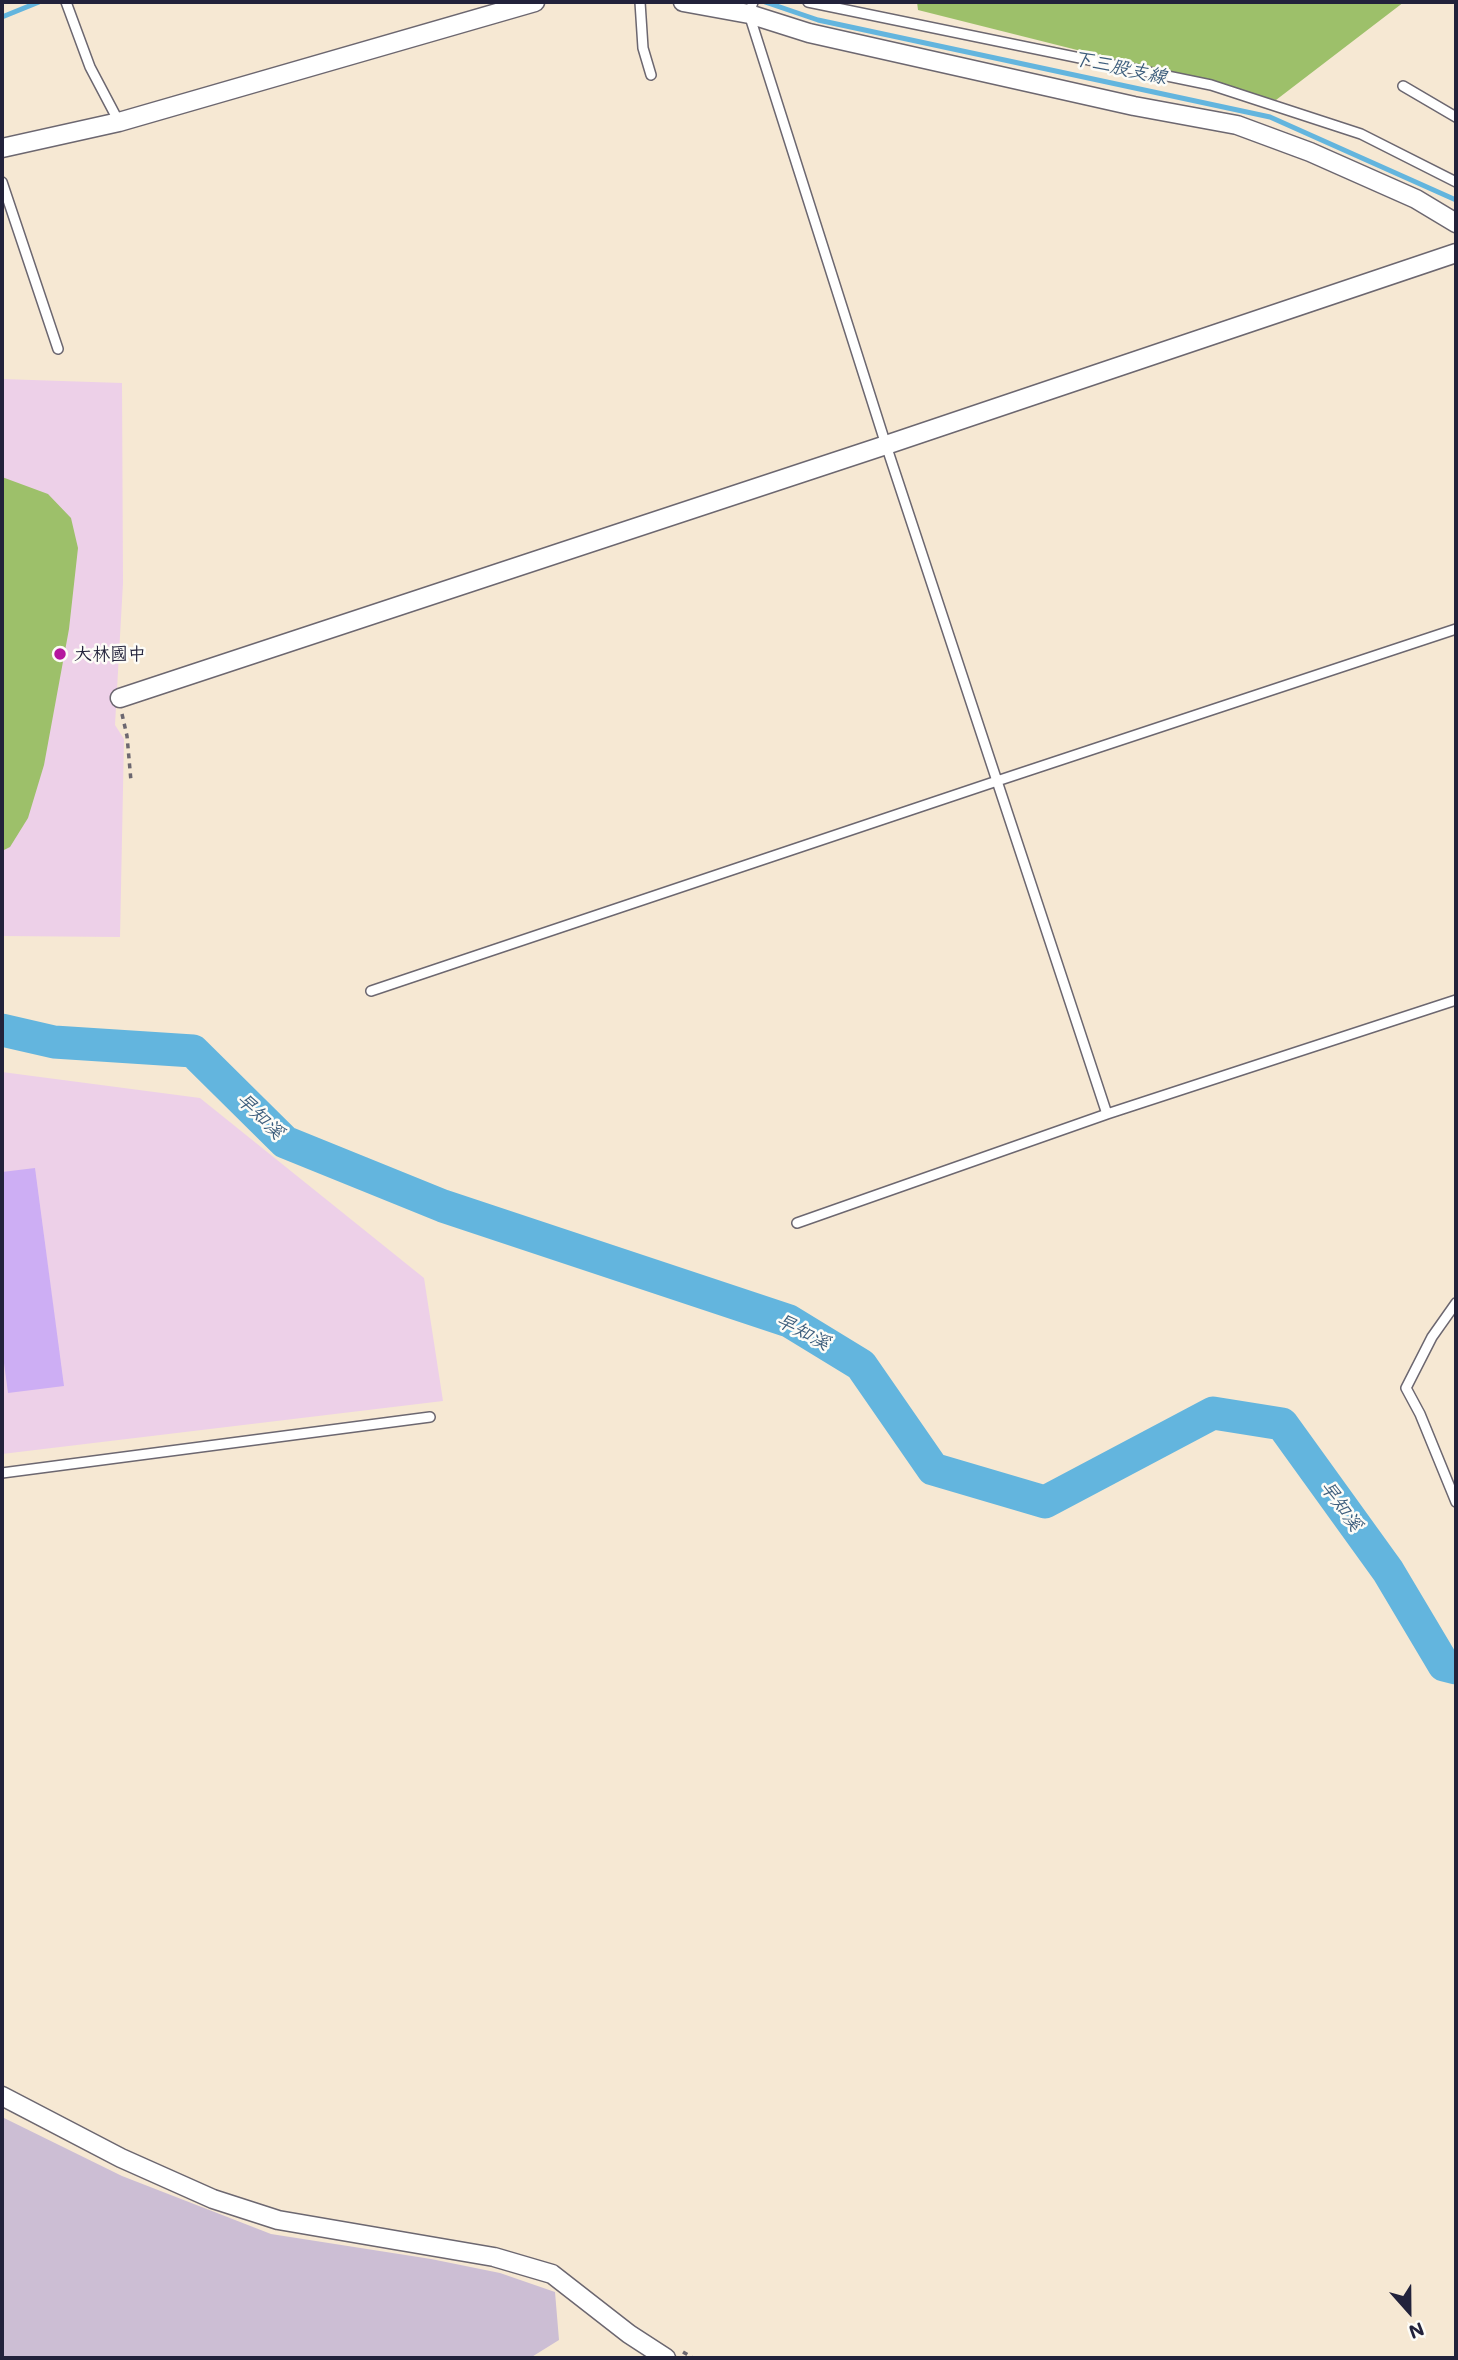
<!DOCTYPE html>
<meta charset="utf-8">
<style>
body{margin:0}
#map{position:relative;width:1458px;height:2360px;overflow:hidden;background:#f6e8d3;font-family:Mali,sans-serif}
canvas{display:block}
.frame{position:absolute;inset:0;border:4px solid #22223b;pointer-events:none}
.north{position:absolute;left:1374px;top:2276px;width:70px;height:70px;-webkit-text-stroke:5px #fdfcf7;paint-order:stroke;rotate:159deg;font-size:19px;font-weight:700;line-height:28px;text-align:center;color:#22223b}
.north::after{content:'';display:block;margin:auto;width:24px;height:32px;background:#22223b;clip-path:polygon(50% 0,100% 100%,50% 72%,0 100%)}
</style>
<div id="map">
<canvas width="1458" height="2360"></canvas>
<div class="frame"></div>
<div class="north">N</div>
</div>
<script>
const context = document.querySelector('canvas').getContext('2d');
context.lineJoin = 'round';
function paint(path, color) { context.fillStyle = color; context.fill(path, 'evenodd'); }
function trace(path, color, width, dash) { context.strokeStyle = color; context.lineWidth = width; context.lineCap = dash ? 'butt' : 'round'; context.setLineDash(dash || []); context.stroke(path); }
function write(font, color, halo, rows, align = 'center') {
  context.font = font + ' Mali,"LXGW WenKai TC",sans-serif'; context.lineWidth = 5; context.setLineDash([]); context.textBaseline = 'middle'; context.strokeStyle = halo; context.fillStyle = color; for (const [text, x, y, turn = 0] of rows) {
    context.save(); context.translate(x, y); context.rotate((+turn || 0) * Math.PI / 180); context.textAlign = isNaN(turn) ? turn : align; if (halo) context.strokeText(text, 0, 0); context.fillText(text, 0, 0); context.restore();
  }
}
paint(new Path2D(`
 M2,379l120,4 1,200 -8,142 9,14 -4,198 -118,-1z
 M2,1072l198,26 224,180 19,123 -441,53z`), '#edd0e8');
paint(new Path2D(`
 M2,2117l120,59 149,58 160,25 69,14 55,19 4,48 -29,18h-528z`), '#ccbed4');
paint(new Path2D(`
 M917,2h487l-128,98 -358,-90z
 M2,477l46,17 23,24 7,30 -9,81 -25,136 -16,53 -18,29 -8,4z`), '#9dc06a');
trace(new Path2D(`
 M765,2l53,18 452,97 186,83
 M2,17l37,-15`), '#63b5de', 5);
trace(new Path2D(`
 M2,1030l52,12 139,9 92,91 158,64 346,115 72,44 72,104 112,33 168,-89 69,11 106,147 56,94 12,3`), '#63b5de', 33);
paint(new Path2D(`
 M35,1168l29,218 -56,7 -6,-45v-176z`), '#cdaef4');
const service = new Path2D(`
 M66,2l24,65 29,55
 M640,2l3,46 8,27
 M753,2l-4,12 137,431 221,669
 M808,2l403,83 150,49 95,48
 M1403,86l53,31
 M2,182l56,167
 M371,991l626,-210 459,-152
 M797,1223l310,-109 349,-114
 M1456,1303l-24,34 -26,51 14,26 36,88
 M2,1473l428,-56`);
const minor = new Path2D(`
 M683,2l66,12 60,19 325,73 103,19 73,27 106,47 40,24
 M2,148l117,-26 416,-120
 M120,698l766,-253 570,-192
 M2,2096l119,62 92,41 65,21 216,37 58,17 77,60 37,24`);
trace(service, '#6c6770', 12);
trace(minor, '#6c6770', 21);
trace(new Path2D(`
 M122,714l5,22 4,45
 M683,2352l10,6`), '#6c6770', 3.5, [5, 5]);
trace(service, '#fff', 9);
trace(minor, '#fff', 18);
for (const [x, y, r, color] of [
 [60,654,7,"#b5179e"]
]) { const dot = new Path2D(); dot.arc(x, y, r, 0, 2 * Math.PI); context.fillStyle = color; context.fill(dot); trace(dot, '#fdfcf7', 2.5); }
write('18px', '#22223b', '#fdfcf7', [
 ["大林國中",74,654]
], 'left');
write('italic 19px', '#3c5d7c', '#fdfcf7', [
 ["下三股支線",1120,68,12],
 ["早知溪",260,1116,44],
 ["早知溪",803,1332,27],
 ["早知溪",1341,1506,54]
]);
</script>
